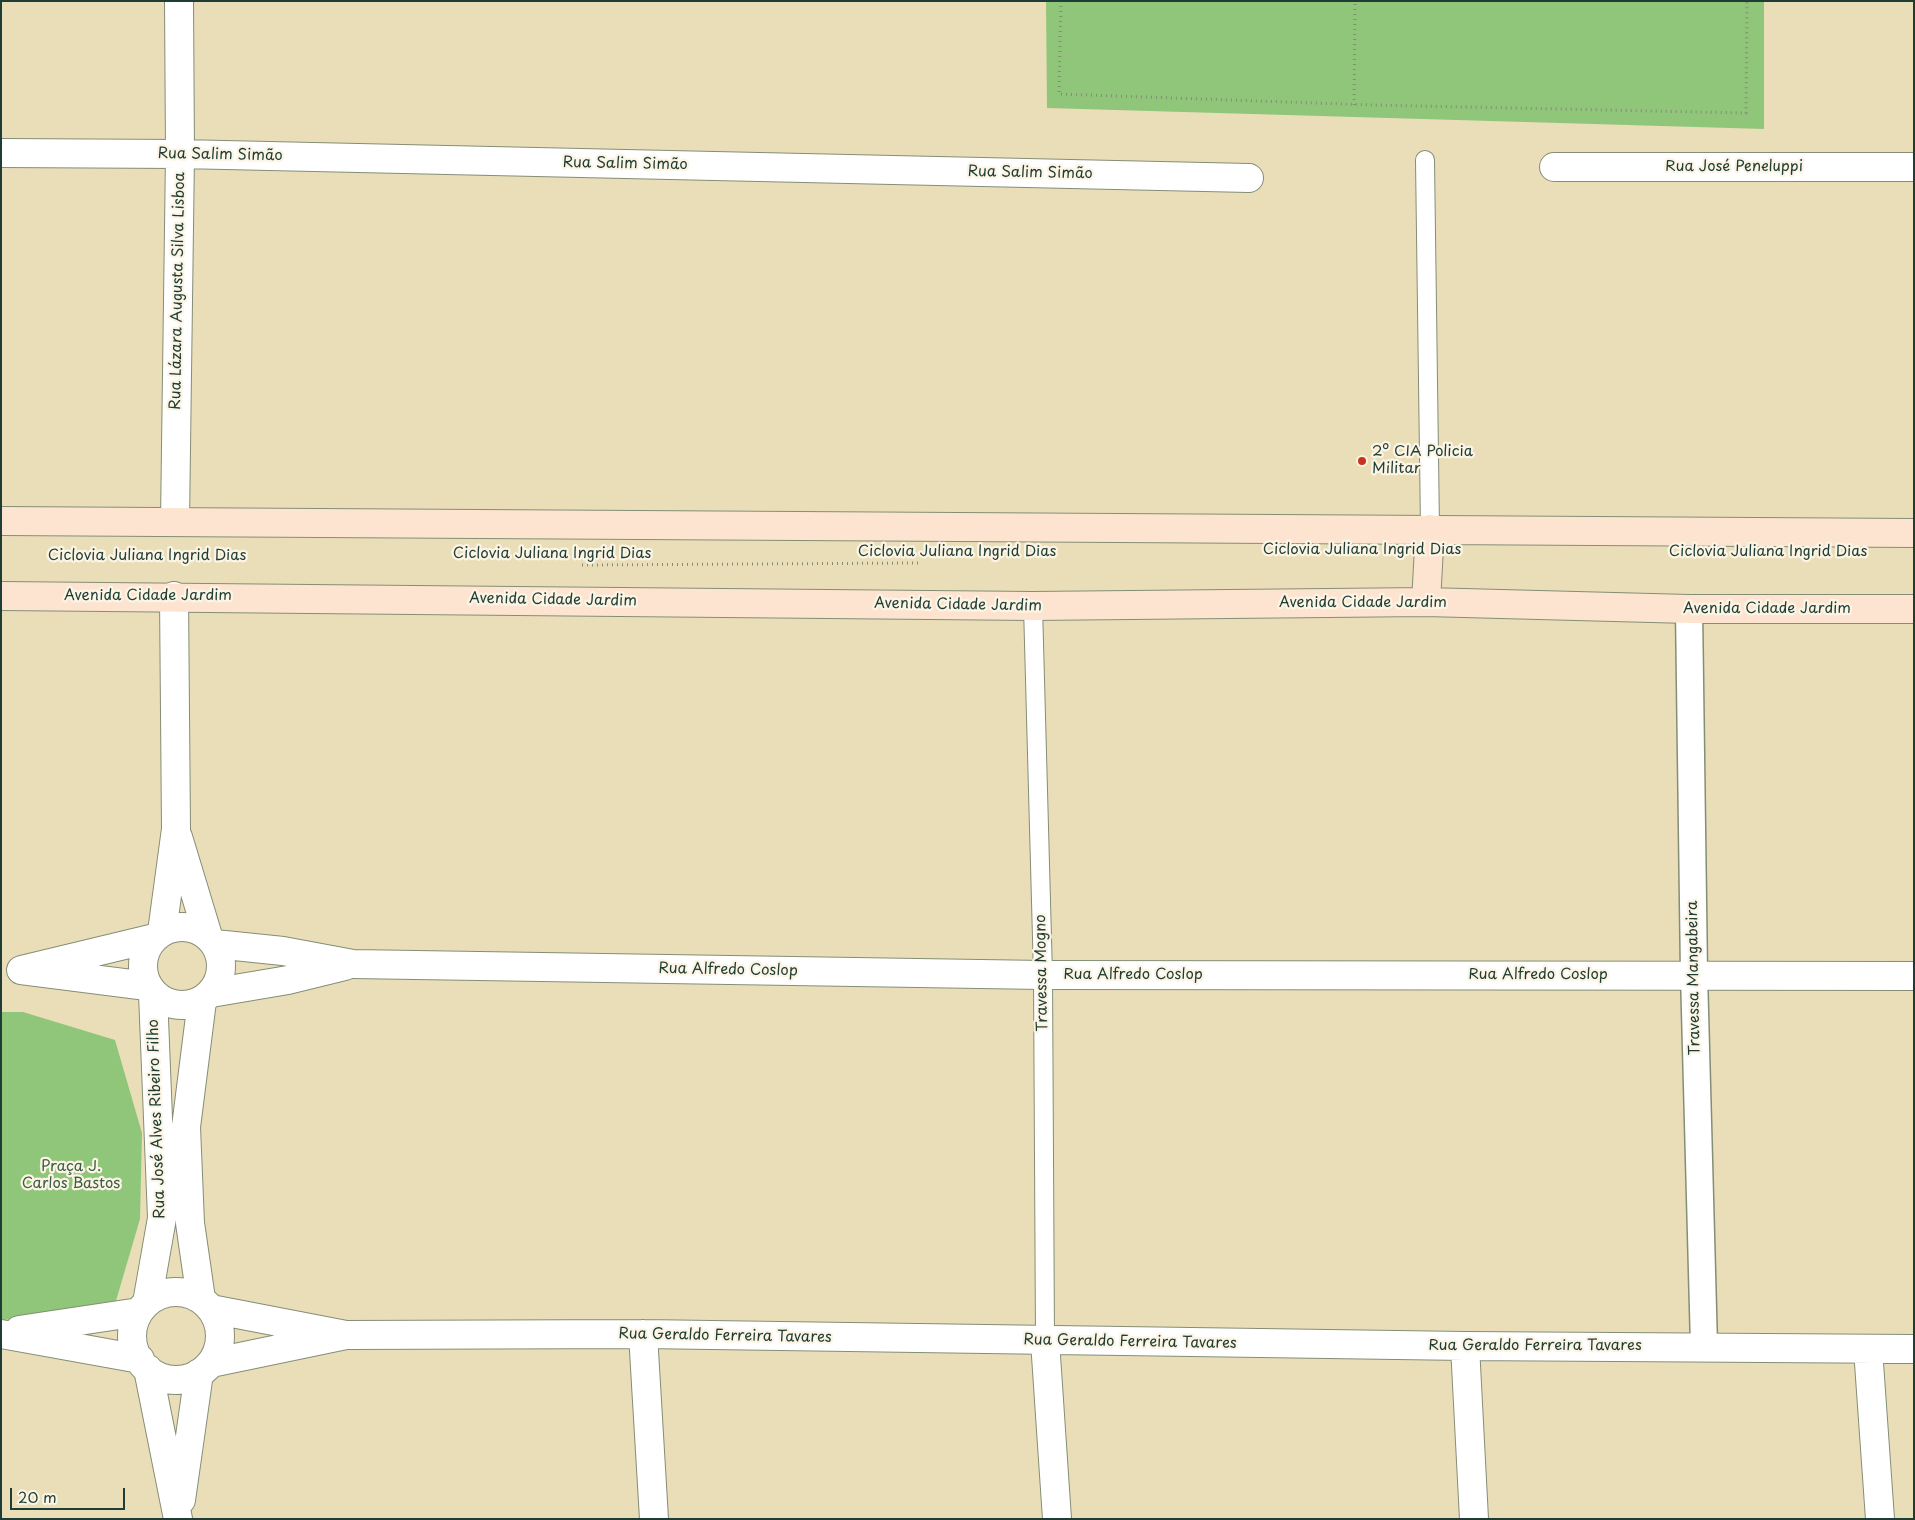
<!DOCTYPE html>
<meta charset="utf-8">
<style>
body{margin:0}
#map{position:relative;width:1915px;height:1520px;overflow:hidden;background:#eadeb9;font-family:"Playpen Sans",sans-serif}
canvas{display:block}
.frame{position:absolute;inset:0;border:2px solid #1f3d34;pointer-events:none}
.scale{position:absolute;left:10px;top:1488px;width:115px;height:22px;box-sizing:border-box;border:2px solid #1f3d34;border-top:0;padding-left:6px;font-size:15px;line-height:18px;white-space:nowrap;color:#1f3d34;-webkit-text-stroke:4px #fcf5e5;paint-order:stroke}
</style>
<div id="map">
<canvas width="1915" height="1520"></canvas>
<div class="frame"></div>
<div class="scale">20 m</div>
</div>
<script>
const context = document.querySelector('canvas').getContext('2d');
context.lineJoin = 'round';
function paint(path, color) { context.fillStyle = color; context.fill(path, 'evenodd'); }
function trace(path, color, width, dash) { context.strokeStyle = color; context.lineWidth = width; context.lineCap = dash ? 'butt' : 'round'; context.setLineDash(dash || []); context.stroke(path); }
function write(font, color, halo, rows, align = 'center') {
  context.font = font + ' "Playpen Sans",sans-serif'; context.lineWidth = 4.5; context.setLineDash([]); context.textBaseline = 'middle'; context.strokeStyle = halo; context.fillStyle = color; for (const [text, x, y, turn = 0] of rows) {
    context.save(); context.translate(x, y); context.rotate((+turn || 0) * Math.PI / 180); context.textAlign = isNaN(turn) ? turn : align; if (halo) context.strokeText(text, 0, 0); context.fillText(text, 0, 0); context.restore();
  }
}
paint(new Path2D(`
 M1046,1h718v128l-717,-21z
 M1,1012h22l92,28 27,93 -2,86 -27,92 -112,9z`), '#90c679');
const service = new Path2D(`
 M1425,160l5,369
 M1033,606l10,369 2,366`);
const pedestrian = new Path2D(`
 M1689,609l5,365 10,372`);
const minor = new Path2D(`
 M1,153l179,1 1069,24
 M1554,167h360
 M175,521l5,-367 -1,-153
 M178,837l30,99
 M143 966a39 39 0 1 1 78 0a39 39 0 1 1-78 0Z
 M162,932l14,-103 -2,-233
 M215,944l68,7 70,13 690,11 871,1
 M147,986l-126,-16 133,-32
 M211,993l77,-13 57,-14
 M132 1336a44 44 0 1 1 88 0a44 44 0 1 1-88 0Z
 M201,1299l-11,-76 -4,-96 16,-126
 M147,1303l15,-85 -9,-224
 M19,1330l120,-18
 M1,1334l139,25
 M643,1334l11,185
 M346,1335l297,-1 822,12 449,3
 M1045,1341l12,178
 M1465,1346l9,173
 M1868,1349l12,170
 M211,1363l135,-28 -135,-26
 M148,1369l30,150
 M181,1500l18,-127`);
const secondary = new Path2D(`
 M1,521l1913,12
 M1,596l1032,10 393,-4 263,7h225
 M1426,602l4,-73`);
trace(service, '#848e76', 20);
trace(pedestrian, '#848e76', 29);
trace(minor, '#848e76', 30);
trace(secondary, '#848e76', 30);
trace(new Path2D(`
 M1061,1l-2,93 313,11 374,8 1,-112
 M1354,105l1,-104
 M582,565l336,-2`), '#848e76', 3, [1, 4]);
trace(service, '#fff', 18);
trace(pedestrian, '#fff', 26);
trace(minor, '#fff', 28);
trace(secondary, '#fde4d1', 28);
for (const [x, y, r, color] of [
 [1362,461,5,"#c8321e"]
]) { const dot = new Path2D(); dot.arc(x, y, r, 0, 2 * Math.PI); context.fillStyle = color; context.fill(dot); trace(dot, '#fcf5e5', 2); }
write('15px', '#1f3d34', '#fcf5e5', [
 ["Rua Salim Simão",220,155,1],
 ["Rua Salim Simão",625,164,1],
 ["Rua José Peneluppi",1734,167],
 ["Rua Salim Simão",1030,173,1],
 ["Rua Lázara Augusta Silva Lisboa",178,291,-89],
 ["Ciclovia Juliana Ingrid Dias",1362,550],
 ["Ciclovia Juliana Ingrid Dias",957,552],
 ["Ciclovia Juliana Ingrid Dias",1768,552],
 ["Ciclovia Juliana Ingrid Dias",552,554],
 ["Ciclovia Juliana Ingrid Dias",147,556],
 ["Avenida Cidade Jardim",148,596],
 ["Avenida Cidade Jardim",553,600,1],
 ["Avenida Cidade Jardim",1363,603],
 ["Avenida Cidade Jardim",958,605,1],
 ["Avenida Cidade Jardim",1767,609],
 ["Rua Alfredo Coslop",728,970,1],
 ["Travessa Mogno",1042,973,-91],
 ["Rua Alfredo Coslop",1133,975],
 ["Rua Alfredo Coslop",1538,975],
 ["Travessa Mangabeira",1694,978,-91],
 ["Rua José Alves Ribeiro Filho",157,1119,-92],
 ["Rua Geraldo Ferreira Tavares",725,1336,1],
 ["Rua Geraldo Ferreira Tavares",1130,1342,1],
 ["Rua Geraldo Ferreira Tavares",1535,1346]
]);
write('15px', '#1f3d34', '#fcf5e5', [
 ["2º CIA Policia",1372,452],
 ["Militar",1372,469]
], 'left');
write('15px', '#3b5f45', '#fcf5e5', [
 ["Praça J.",71,1167],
 ["Carlos Bastos",71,1184]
]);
</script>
